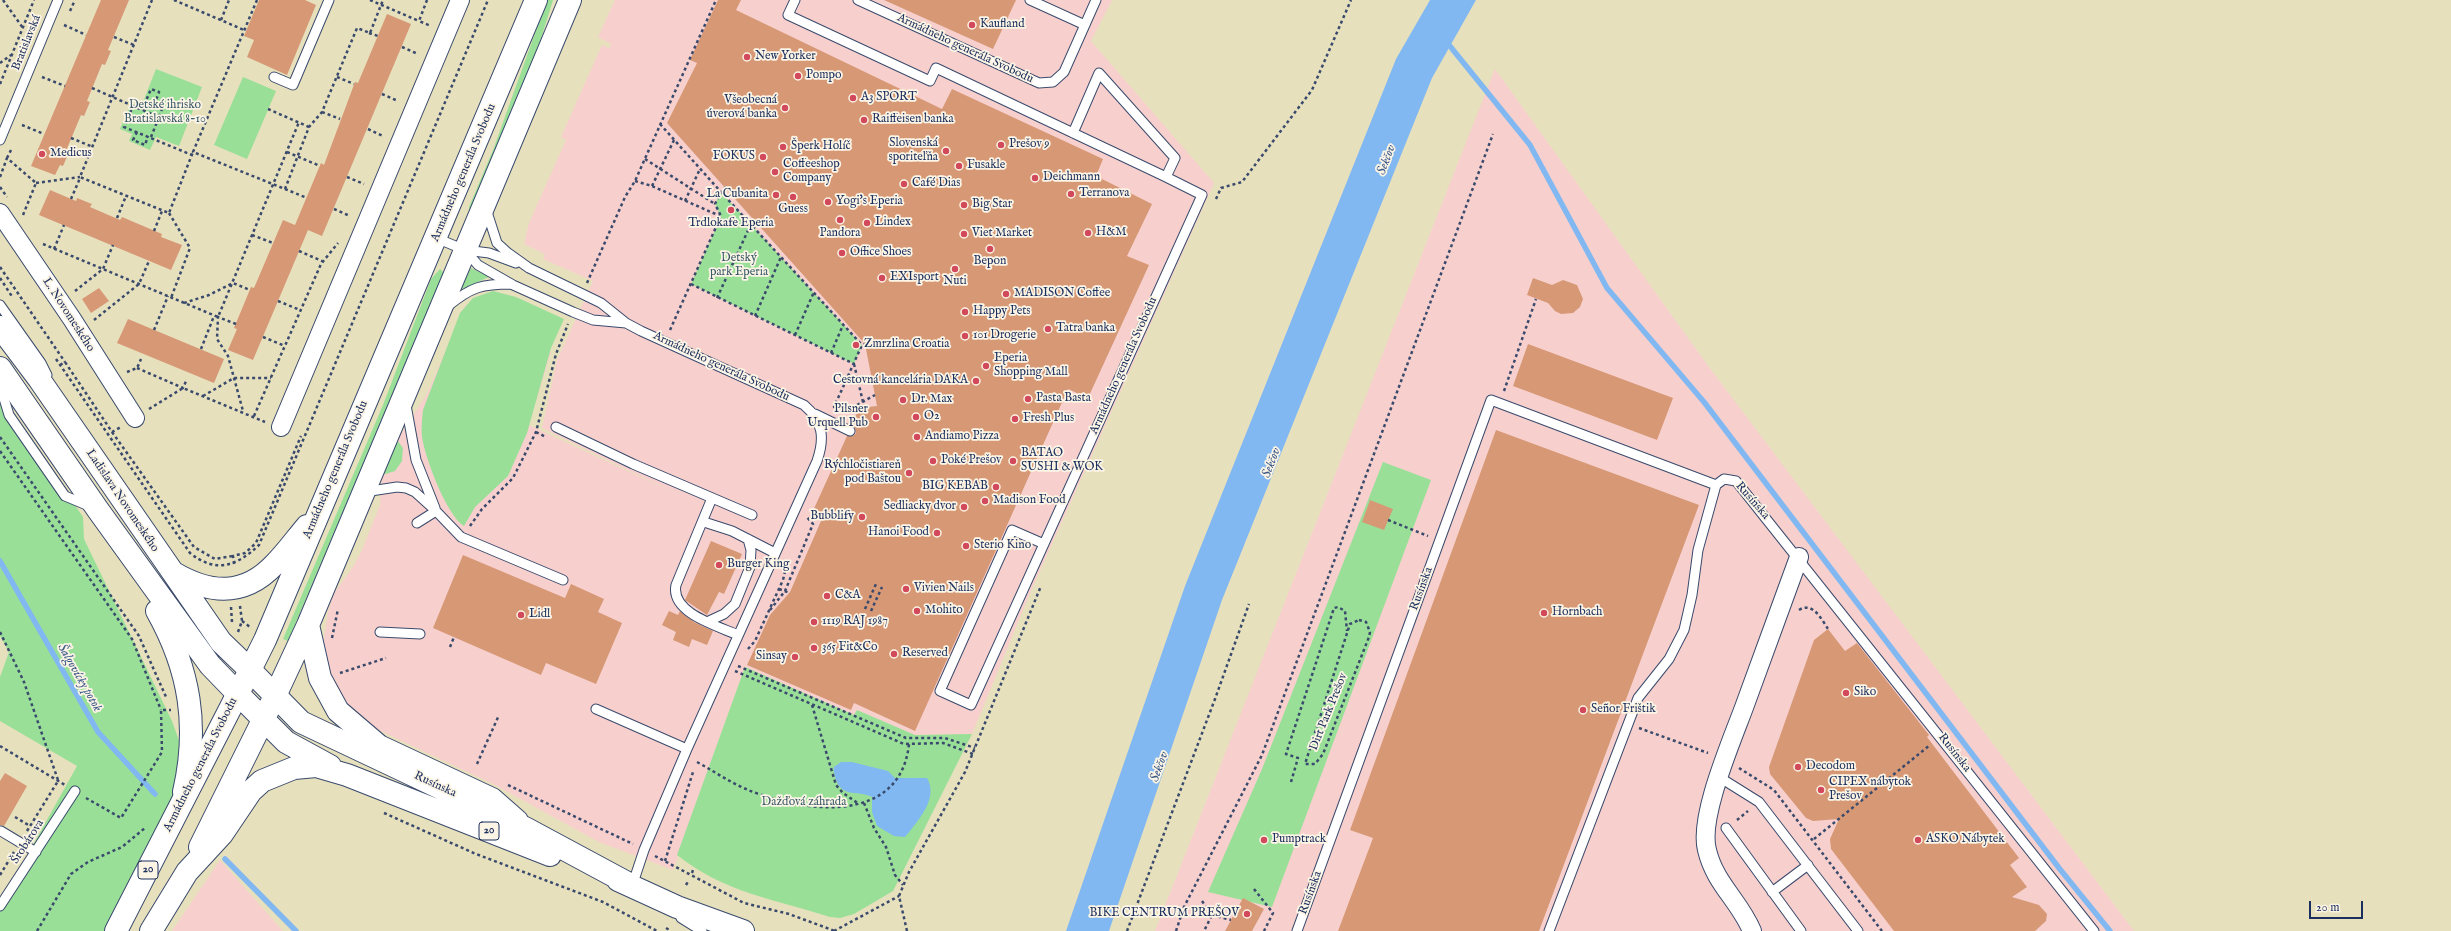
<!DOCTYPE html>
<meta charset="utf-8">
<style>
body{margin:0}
#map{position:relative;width:2451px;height:931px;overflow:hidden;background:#e7e0bd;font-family:"IM FELL English",serif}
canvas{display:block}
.scale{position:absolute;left:2309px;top:901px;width:54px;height:18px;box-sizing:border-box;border:2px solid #1b2f5e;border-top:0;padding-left:5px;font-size:12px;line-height:14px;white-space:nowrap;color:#1b2f5e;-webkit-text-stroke:3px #fcf5e5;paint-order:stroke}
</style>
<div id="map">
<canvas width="2451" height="931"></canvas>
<div class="scale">20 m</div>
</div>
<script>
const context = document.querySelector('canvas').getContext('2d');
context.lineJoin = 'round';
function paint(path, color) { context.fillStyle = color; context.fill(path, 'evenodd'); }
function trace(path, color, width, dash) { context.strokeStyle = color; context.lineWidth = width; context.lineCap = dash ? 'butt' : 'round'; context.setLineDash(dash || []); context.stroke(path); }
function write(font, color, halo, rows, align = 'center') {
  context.font = font + ' "IM FELL English",serif'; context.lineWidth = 3.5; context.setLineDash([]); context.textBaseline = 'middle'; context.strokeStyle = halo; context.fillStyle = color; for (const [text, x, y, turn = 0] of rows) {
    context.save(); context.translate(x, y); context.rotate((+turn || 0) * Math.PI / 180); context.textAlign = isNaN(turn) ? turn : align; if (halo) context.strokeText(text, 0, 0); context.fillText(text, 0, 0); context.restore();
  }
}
paint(new Path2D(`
 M615,0h497l-21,41 123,142 -184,410 -58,141 -57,1 -58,-25 -3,5 -109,-48 -72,203 -74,-28 -104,-57 -123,-58 -35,-31 -15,-45 6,-39 6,-19 19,-26 9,-17 18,-45 2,-30 15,-35 30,-46 38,-89 86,47 -22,73 148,69 -135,-66 15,-68 36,-79 -50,-22 2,-5 -21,-10 5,-21 37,-83 -5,-3 41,-92 7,3 2,-4 -13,-7z
 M1495,69l211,294 428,568h-979z
 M220,860l63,71h-111z`), '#f7d0cd');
paint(new Path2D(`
 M547,0h6l-14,45 -69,168 -1,-6 24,-57z
 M156,69l46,18 -23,59 -23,-9 -6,13 -21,-9 3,-7 -12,-5 11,-26 10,4z
 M243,77l33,14 -29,68 -33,-14z
 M721,192l141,153 -8,19 -163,-80 30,-67 -6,-13z
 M471,268l18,9 -27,12 -1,-2z
 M440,269l4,4 -156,368 -5,-2 100,-234 48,-126z
 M493,291l23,6 48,22 -13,29 -24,85 -19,43 -33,31 -11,19c-17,-10 -39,-68 -42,-89 -1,-9 0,-18 1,-27l37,-97 13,-15z
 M0,394l83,123 1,22 88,182 9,25 -8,75 -64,110h-109v-27l77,-138 -77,-45v-44l9,-25 -9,-16z
 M397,440l6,8 -1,13 -7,10 -13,4z
 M1383,462l48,18 -159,427 -64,-15 54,-123z
 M745,667l109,48 3,-5 58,25 57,-1 -79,157 -39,23 -14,4 -10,-1c-56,-18 -105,-24 -153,-62z`), '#99df98');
paint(new Path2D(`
 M1430,0h46l-44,78 -210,522 -113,331h-43l119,-345 211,-527z
 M852,762l36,9 7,7h32c12,20 -9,43 -22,59l-11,-1 -17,-10 -5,-14v-15c-14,-7 -29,1 -36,-17 -1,-5 -3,-8 -2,-13l7,-5z`), '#82b8f1');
trace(new Path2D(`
 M1445,40l85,105 77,143 97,114 355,466 51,63
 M0,561l98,171 57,62
 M225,859l71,72`), '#82b8f1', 5.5);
paint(new Path2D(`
 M101,0h28l-21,50 3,1 -6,14 -3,-1 -15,37 3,1 -6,14 -3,-1 -15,36 3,1 -6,14 -3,-1 -5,10 -24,-9z
 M259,0h46l11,5 -29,70 -40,-18 7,-17 -10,-4z
 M718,0h23l-5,10 206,99 10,-20 151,70 -7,17 56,28 -25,52 22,9 -61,133 -20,-9 -153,342 -61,-28 -3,7 -104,-45 23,-50 20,-23 31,-71 -9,-8 35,-77h6l3,-3 -1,-5 -3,-3 7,-17 18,-2 -12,-62 -198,-221 30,-60 -7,-3z
 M884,0h132l-23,49z
 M387,14l24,10 -89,212 -14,-6 -55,130 -25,-10 9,-21 -3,-1 17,-41 3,1 29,-68 12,5 26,-62 3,2 31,-83 3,1z
 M50,190l26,11 1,-3 15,6 -2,3 30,13 2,-3 40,17 -1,3 21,8 -11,25 -132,-55z
 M1533,278l19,7 11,-5 14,5 6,14 -3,8 -7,6 -12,1 -6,-3 -7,-8 -21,-8z
 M99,288l10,13 -18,12 -9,-14z
 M128,319l96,40 -10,24 -97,-40z
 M1528,344l145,54 -16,42 -144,-54z
 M1496,430l203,75 -160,426h-201l35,-93 -23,-8z
 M1370,500l23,9 -9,21 -22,-8z
 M711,541l31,13 -18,40 -5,-2 -12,23 -22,-15z
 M463,555l102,43 6,-14 33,15 -6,13 24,11 -26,61 -50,-21 -5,12 -108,-47z
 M669,611l9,4 2,-4 14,11 19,9 -6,14 -15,-6 -3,8 -16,-7 3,-8 -14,-7z
 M1828,629l17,22 12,-8 72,92 -2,2 92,121 -9,7 17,22 -15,10 27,8 8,9 -1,7 -11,10h-141l-63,-82 -1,-10 9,-20 -26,2 -7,-3 -36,-44 -1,-7 45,-127z
 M5,773l22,13 -23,40 -4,-1v-44z
 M1243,898l21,11 -12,22h-27z`), '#d79876');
const lane = new Path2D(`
 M795,0l-7,15 142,66 6,-13 230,109 9,-19 -76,-85 -26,60
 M858,0l181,83 14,-1 11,-10 32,-72
 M1030,0l55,25
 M274,77l19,8 36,-85
 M0,140l58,-140
 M486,209l11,34 11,10 21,15 72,35 25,20 15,8 163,74c19,16 21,33 13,56l-130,288 -43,101 -12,36
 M436,238l29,12 24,3 27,10
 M466,251l12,14 35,20 60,27 20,8 33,3
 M0,305l41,58 6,12
 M448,306c23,-19 34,-22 63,-22
 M0,385l9,30 56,81 24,10
 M406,405l10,55 19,48
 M815,414l35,17
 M556,427l77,37 119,51
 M364,492l33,-5 9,1 9,4 21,19 25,26 102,43
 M712,498l-36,87c-6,28 42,41 62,50
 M704,522l28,9 43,22
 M417,523l19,-12
 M1044,544l-32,-14 -72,161 31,14 231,-510 -36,-18
 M709,621l15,-7 11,-10 15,-37 1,-17 -3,-11
 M380,632l40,2
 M596,709l91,40
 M1719,777l40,25 99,129
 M1726,828l75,103
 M1,831l35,21
 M1772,892l36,-27
 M0,906l75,-115
 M681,918l21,13
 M1297,931l194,-531 225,85
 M1549,931l89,-233 31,-39 15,-29 8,-35 6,-45 18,-65 8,-6 12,2 358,450`);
const street = new Path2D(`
 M0,213l72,106 63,99
 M281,427l179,-427
 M1752,931c-13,-31 -37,-47 -45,-81 -9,-34 27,-114 39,-148 18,-48 35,-97 53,-145`);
const secondary = new Path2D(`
 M0,327l39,52 182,263 29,28 15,-30 271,-640
 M0,368l98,142 112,155 27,28
 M174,573c36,21 70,24 101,-9 11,-11 21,-25 32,-38
 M157,611c33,59 42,115 27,181
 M308,625l12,53 18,33 41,35 113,53 25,22
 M275,696l33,-71 262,-625`);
const primary = new Path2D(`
 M237,693l49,49 44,24
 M200,847l75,-151
 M618,880l59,27 66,24
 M116,931l134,-261 51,52 224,106 106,57
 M151,931l36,-59 35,-38 29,-43 11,-10 32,-13 22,-2 31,9 203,80`);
trace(lane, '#3a4a6c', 11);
trace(street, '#3a4a6c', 20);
trace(secondary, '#3a4a6c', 24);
trace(primary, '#3a4a6c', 24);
trace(new Path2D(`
 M3,0l20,28
 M152,0l-72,177 89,36 24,-61
 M174,0l70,30
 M257,0l-64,152 92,37 24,-62 13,-15 35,-84 13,5 13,-33
 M370,0l49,21
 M427,0l-8,21 12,5
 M70,11l5,-11
 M221,20l8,-20
 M64,25l22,10
 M369,33l9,3
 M114,37l20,8
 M402,47l16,7
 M0,63l11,-8
 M42,77l23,9
 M337,77l17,7
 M0,84l34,-84
 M92,88l41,18
 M382,94l16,7
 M268,109l41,18
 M142,110l9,-21 8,3 -4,11 8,3 -4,11
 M322,112l18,7
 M660,124l61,68 -6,12 6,12 -51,114
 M22,125l22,9
 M368,129l15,7
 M137,132l-4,8 12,5 3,-9
 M151,137l8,-20 -26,-11 -9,21 68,28
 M71,138l22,9
 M287,152l33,14
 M7,158l5,-10
 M645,159l70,45
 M0,177l7,-19 29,25 -13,32
 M347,177l17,7
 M635,181l17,5 68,30
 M36,183l44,-6
 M652,186l22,-46
 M0,187l7,10
 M726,187l-5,5 141,153
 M285,189l22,9
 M71,199l9,-21
 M1216,199l5,-11 21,-6 70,-92 39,-90
 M685,201l15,-32
 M334,209l16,7
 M169,213l21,35 -19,50
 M117,218l9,-22
 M154,231l8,-20
 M252,235l21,8
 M43,244l175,73 81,-195
 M54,249l10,-24
 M299,251l23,10
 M0,267l65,95
 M0,278l13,20
 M587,283l38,-86 10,-16 81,-181
 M691,284l163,80
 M75,291l28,-22 10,-24
 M717,298l34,-74
 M278,301l22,9
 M184,303l25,-8 24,-12 17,7
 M755,316l26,-59
 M94,320l45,-36 10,-23
 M236,324l-18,-7 -1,22 11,17 15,55
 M154,330l14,-34
 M795,335l19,-43
 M263,337l22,9
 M201,349l13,-33
 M831,353l12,-28
 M56,359l134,194c26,21 47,13 69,-8l229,-545
 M854,364l9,38
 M60,365l5,-3 47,70 9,-5
 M137,368l46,20 4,-9
 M127,372l10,-4 4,-9
 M1504,391l32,-92
 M203,396l31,-18h37
 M857,405l18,-10
 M836,408l-2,-1 28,-62 3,-1
 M149,409l34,-21 82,34
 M254,416l67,-152 17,-21
 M112,432l82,115 21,12 18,-3
 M536,432l10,5
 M0,437l139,199 27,61
 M0,451l132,188 29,71
 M1388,520l40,16
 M470,526l12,-17 31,-31 23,-46 20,-78 12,-30
 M234,564l-1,-8 12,-3 11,-10 45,-107
 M779,589l11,4
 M231,607l1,15
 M865,609l11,-25
 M770,610l15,-19 28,-67 -7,-8
 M1799,610c14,-9 23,10 29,19
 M871,611l11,-24
 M1359,620l7,2 4,10 -1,5 -46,117 -8,10h-10l43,-134 2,-6z
 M242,621l8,6
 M0,632l24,50 34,98
 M238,632l4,-11 -2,-15
 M332,638l6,-29
 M450,647l4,-10
 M748,649l7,-8 28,-61 4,-17
 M738,666l168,72h39l30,10
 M735,671l169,73 39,-1 30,11
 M340,673l46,-15
 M812,705l24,80 7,8 16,11
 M1639,728l69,25
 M0,746l65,39
 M697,762c22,12 39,25 65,33 54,19 139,25 147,-51
 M477,764l22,-49
 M1739,768l35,22 108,141
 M1291,782l7,-24 -12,-4 48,-146 4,-1 7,4 2,20
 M508,785l125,59
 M86,798l35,20 41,-66 -1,-42h10
 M864,803l10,25 12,19 9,28 8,10
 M384,813l92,41 127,48 54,29
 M15,817l15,9
 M1737,820l11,-9
 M27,831l31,-50
 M1814,839l116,-94
 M655,856l89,47 45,11 46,17
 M665,861l28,-89
 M692,873l1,-3
 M0,875l14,-23
 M686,885l3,-5
 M1254,889l19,24 -9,18
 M1202,901l10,14 -8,16
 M1212,915l19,5
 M666,928l5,3
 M37,931l34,-57 17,-12 34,-15 23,-19
 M834,931l65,-35
 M907,931l-8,-35 10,-24 56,-100 76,-186
 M1127,931l88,-232 34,-95
 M1176,931l8,-24 78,-152 231,-621`), '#3a4a6c', 2.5, [3, 3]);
trace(lane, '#fff', 9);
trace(street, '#fff', 18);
trace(secondary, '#fff', 22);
trace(primary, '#fff', 22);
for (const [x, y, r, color] of [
 [972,25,4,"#d1495b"],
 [747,57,4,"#d1495b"],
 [798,76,4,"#d1495b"],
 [853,98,4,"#d1495b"],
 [785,108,4,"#d1495b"],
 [864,120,4,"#d1495b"],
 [1001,145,4,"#d1495b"],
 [783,147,4,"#d1495b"],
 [946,151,4,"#d1495b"],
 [42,154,4,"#d1495b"],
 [763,157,4,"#d1495b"],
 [959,166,4,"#d1495b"],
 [775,172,4,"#d1495b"],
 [1035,178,4,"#d1495b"],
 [904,184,4,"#d1495b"],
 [1071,194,4,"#d1495b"],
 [776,195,4,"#d1495b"],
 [793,197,4,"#d1495b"],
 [828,202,4,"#d1495b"],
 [964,205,4,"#d1495b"],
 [731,210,4,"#d1495b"],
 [840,220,4,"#d1495b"],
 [867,223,4,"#d1495b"],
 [1088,233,4,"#d1495b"],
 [964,234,4,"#d1495b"],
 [990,249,4,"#d1495b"],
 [842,253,4,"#d1495b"],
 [955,269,4,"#d1495b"],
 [882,278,4,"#d1495b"],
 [1006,294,4,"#d1495b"],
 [965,312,4,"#d1495b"],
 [1048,329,4,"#d1495b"],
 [965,336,4,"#d1495b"],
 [856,345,4,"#d1495b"],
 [986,366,4,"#d1495b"],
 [976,381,4,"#d1495b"],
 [1028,399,4,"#d1495b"],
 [903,400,4,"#d1495b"],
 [876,417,4,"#d1495b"],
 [916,417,4,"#d1495b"],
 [1015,419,4,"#d1495b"],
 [917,437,4,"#d1495b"],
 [933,461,4,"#d1495b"],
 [1013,461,4,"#d1495b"],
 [909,473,4,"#d1495b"],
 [996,487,4,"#d1495b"],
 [985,501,4,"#d1495b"],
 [964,507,4,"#d1495b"],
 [862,517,4,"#d1495b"],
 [937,533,4,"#d1495b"],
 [966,546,4,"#d1495b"],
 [719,565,4,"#d1495b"],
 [906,589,4,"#d1495b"],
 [827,596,4,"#d1495b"],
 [917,611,4,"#d1495b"],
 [1544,613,4,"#d1495b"],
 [521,615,4,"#d1495b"],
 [814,622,4,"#d1495b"],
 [814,648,4,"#d1495b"],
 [894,654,4,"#d1495b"],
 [795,657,4,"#d1495b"],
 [1846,693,4,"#d1495b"],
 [1583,710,4,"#d1495b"],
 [1798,767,4,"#d1495b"],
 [1821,790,4,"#d1495b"],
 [1264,840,4,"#d1495b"],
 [1918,840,4,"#d1495b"],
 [1247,914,4,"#d1495b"]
]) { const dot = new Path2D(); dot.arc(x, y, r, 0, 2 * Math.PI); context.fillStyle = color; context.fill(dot); trace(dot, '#fcf5e5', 1.5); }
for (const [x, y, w] of [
 [489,831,20],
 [148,870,20]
]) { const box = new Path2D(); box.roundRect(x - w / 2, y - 9, w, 18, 3); context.fillStyle = '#fcf5e5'; context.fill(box); trace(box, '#1b2f5e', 1); }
write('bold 11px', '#1b2f5e', null, [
 ["20",489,831],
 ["20",148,870]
]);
write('12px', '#1b2f5e', '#fcf5e5', [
 ["Kaufland",980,25],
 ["New Yorker",755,57],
 ["Pompo",806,76],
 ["A3 SPORT",861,98],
 ["Všeobecná",777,101,"right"],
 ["úverová banka",777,115,"right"],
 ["Raiffeisen banka",872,120],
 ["Slovenská",938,144,"right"],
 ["sporiteľňa",938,158,"right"],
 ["Prešov 9",1009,145],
 ["Šperk Holíč",791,147],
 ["Medicus",50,154],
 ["FOKUS",755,157,"right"],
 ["Coffeeshop",783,165],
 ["Company",783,179],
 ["Fusakle",967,166],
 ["Deichmann",1043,178],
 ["Café Dias",912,184],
 ["Terranova",1079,194],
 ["La Cubanita",768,195,"right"],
 ["Yogi's Eperia",836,202],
 ["Big Star",972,205],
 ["Guess",793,210,"center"],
 ["Lindex",875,223],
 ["Trdlokafe Eperia",731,224,"center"],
 ["H&M",1096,233],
 ["Pandora",840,234,"center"],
 ["Viet Market",972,234],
 ["Office Shoes",850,253],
 ["Bepon",990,262,"center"],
 ["EXIsport",890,278],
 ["Nuti",955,282,"center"],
 ["MADISON Coffee",1014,294],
 ["Happy Pets",973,312],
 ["Tatra banka",1056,329],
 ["101 Drogerie",973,336],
 ["Zmrzlina Croatia",864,345],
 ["Eperia",994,359],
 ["Shopping Mall",994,373],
 ["Cestovná kancelária DAKA",968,381,"right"],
 ["Pasta Basta",1036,399],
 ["Dr. Max",911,400],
 ["Pilsner",868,410,"right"],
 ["Urquell Pub",868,424,"right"],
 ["O2",924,417],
 ["Fresh Plus",1023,419],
 ["Andiamo Pizza",925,437],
 ["BATAO",1021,454],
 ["SUSHI & WOK",1021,468],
 ["Poké Prešov",941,461],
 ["Rýchločistiareň",901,466,"right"],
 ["pod Baštou",901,480,"right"],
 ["BIG KEBAB",988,487,"right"],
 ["Madison Food",993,501],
 ["Sedliacky dvor",956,507,"right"],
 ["Bubblify",854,517,"right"],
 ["Hanoi Food",929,533,"right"],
 ["Sterio Kino",974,546],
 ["Burger King",727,565],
 ["Vivien Nails",914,589],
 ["C&A",835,596],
 ["Mohito",925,611],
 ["Hornbach",1552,613],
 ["Lidl",529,615],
 ["1119 RAJ 1987",822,622],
 ["365 Fit&Co",822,648],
 ["Reserved",902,654],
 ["Sinsay",787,657,"right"],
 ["Siko",1854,693],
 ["Señor Frištik",1591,710],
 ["Decodom",1806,767],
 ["CIPEX nábytok",1829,783],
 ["Prešov",1829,797],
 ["Pumptrack",1272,840],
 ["ASKO Nábytek",1926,840],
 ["BIKE CENTRUM PREŠOV",1239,914,"right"]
], 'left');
write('12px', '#1b2f5e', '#fcf5e5', [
 ["Bratislavská",27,43,-68],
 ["Armádneho generála Svobodu",965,49,25],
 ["Armádneho generála Svobodu",464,173,-67],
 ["L. Novomeského",68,315,57],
 ["Armádneho generála Svobodu",1124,366,-66],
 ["Armádneho generála Svobodu",721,367,25],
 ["Armádneho generála Svobodu",336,470,-67],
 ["Ladislava Novomeského",122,501,56],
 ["Rusínska",1752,501,49],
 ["Rusínska",1422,589,-70],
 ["Dirt Park Prešov",1329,712,-68],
 ["Rusínska",1954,753,52],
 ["Armádneho generála Svobodu",201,765,-63],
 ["Rusínska",435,785,25],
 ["Šrobárova",28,842,-57],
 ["Rusínska",1311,893,-70]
]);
write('12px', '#3a5b6c', '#fcf5e5', [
 ["Detské ihrisko",165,106],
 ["Bratislavská 8-10",165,120],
 ["Detský",739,259],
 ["park Eperia",739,273],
 ["Dažďová záhrada",804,803]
]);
write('italic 13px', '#3a588a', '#fcf5e5', [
 ["Sekčov",1387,160,-69],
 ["Sekčov",1272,463,-69],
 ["Šalgovícky potok",79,678,60],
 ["Sekčov",1160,767,-70]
]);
</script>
